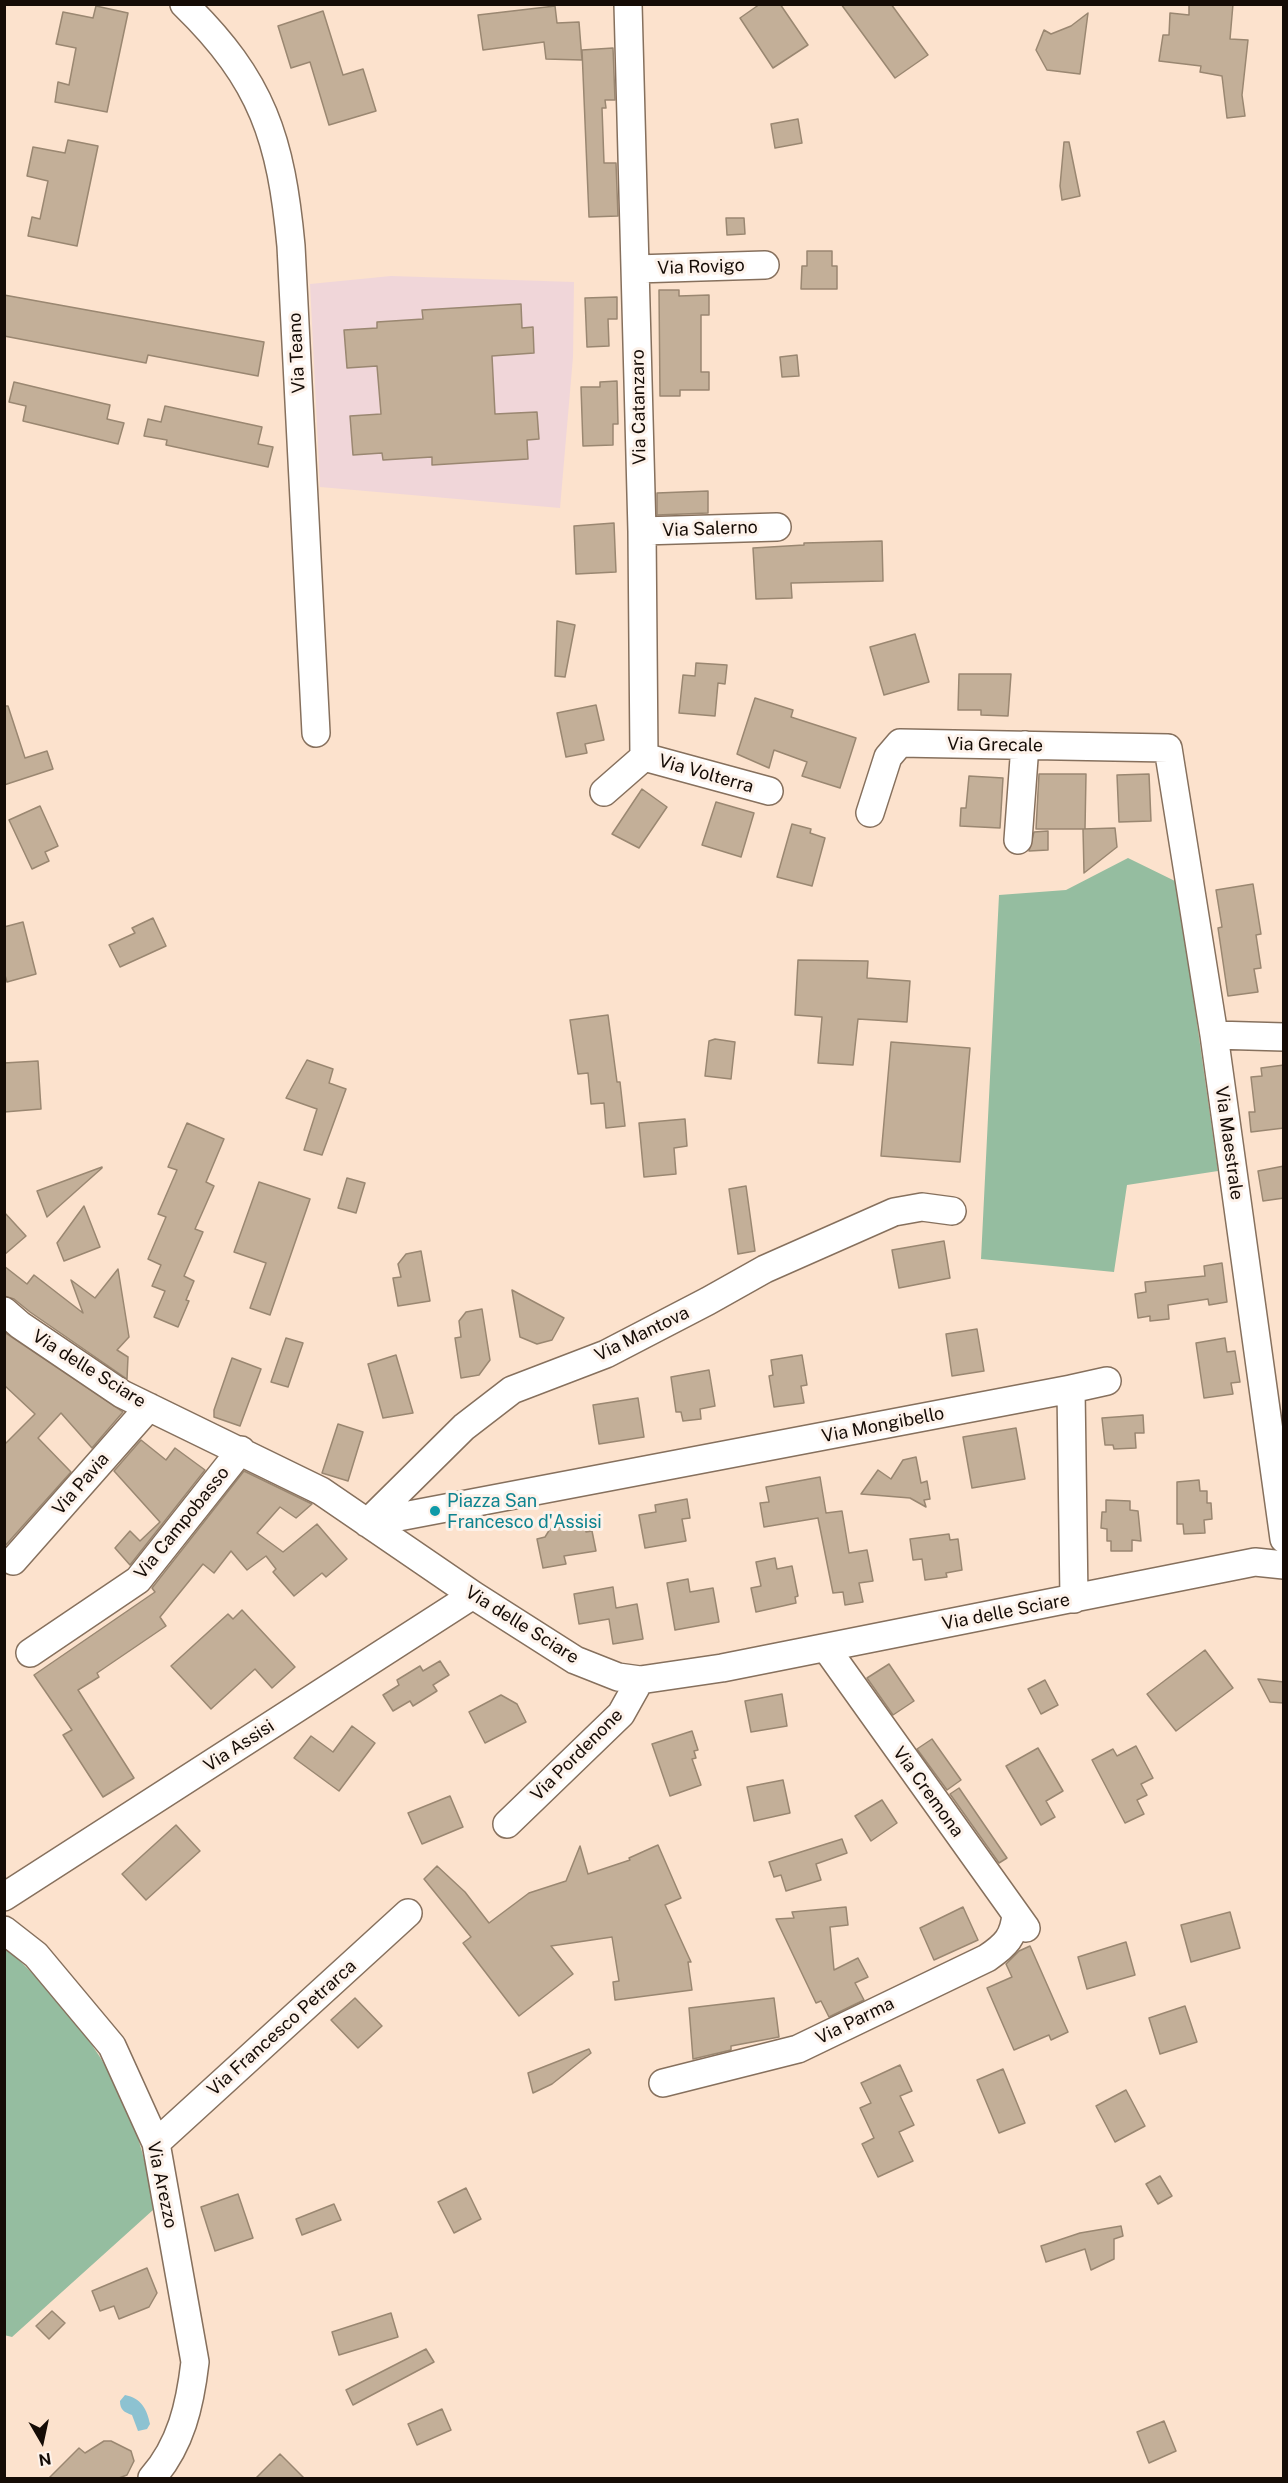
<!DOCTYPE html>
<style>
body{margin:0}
#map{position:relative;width:1288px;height:2483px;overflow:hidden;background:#fce2cd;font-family:"Public Sans",sans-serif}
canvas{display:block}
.frame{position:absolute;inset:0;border:6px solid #150c06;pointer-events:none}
.north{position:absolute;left:12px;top:2411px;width:60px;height:60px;-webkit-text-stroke:4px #fdf2ea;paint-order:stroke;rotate:171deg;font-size:16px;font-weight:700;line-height:24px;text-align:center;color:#150c06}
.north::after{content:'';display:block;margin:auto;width:21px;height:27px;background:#150c06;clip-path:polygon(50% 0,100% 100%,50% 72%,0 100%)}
</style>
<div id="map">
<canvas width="1288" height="2483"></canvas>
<div class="frame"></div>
<div class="north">N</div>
</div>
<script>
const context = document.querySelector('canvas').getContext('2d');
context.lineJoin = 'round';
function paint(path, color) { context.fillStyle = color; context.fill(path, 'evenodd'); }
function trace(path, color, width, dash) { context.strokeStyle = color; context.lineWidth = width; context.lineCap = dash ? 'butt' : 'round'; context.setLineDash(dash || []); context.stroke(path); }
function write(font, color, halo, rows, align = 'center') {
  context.font = font + ' "Public Sans",sans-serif'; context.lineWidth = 6; context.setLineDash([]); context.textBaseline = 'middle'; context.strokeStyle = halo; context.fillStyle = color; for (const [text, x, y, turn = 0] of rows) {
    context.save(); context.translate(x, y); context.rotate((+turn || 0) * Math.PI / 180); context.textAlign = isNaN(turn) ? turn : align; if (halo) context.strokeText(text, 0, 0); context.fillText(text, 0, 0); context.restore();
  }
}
paint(new Path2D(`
 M391,276l183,6 -1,75 -13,151 -240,-21 -10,-203z`), '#f0d6d9');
paint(new Path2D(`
 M1128,858l49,24 41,289 -91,14 -13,87 -133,-13 18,-364 67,-5z
 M4,1946c80,73 138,154 149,264l-141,127 -8,-2z`), '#95bda0');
paint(new Path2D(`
 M125,2395c16,3 22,14 25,29l-3,5 -9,2 -6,-16c-8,-3 -12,-5 -12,-14z`), '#8dc2d1');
const building = new Path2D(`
 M760,4h20l28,41 -35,23 -33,-50z
 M841,4h50l37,51 -33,23z
 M1189,4h44l-3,35 18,1 -6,55 3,21 -18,2 -5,-42 -22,-4 1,-6 -42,-5 4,-26h6l1,-22 19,2z
 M96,6l32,7 -21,99 -52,-10 3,-20 11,3 7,-37 -20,-4 7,-32 30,6z
 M555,6l2,17 22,-1 3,38 -36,-1 -2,-17 -61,8 -5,-35z
 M323,11l20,64 20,-6 13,42 -47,14 -19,-63 -19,6 -13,-42z
 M1088,13l-8,61 -33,-4 -11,-20 8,-20 7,4 20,-8z
 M613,48l2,52h-10l1,8h-4l2,55h12l2,53 -29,1 -7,-167z
 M798,119l4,24 -27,5 -4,-24z
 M68,140l30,6 -21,100 -49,-10 4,-19 8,2 8,-38 -21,-5 6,-29 32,6z
 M1064,142h5l11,54 -18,4 -2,-14z
 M726,218h18l1,16 -18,1z
 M807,251h25v15h5v23h-36l1,-23h5z
 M659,290h20v6l30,-1v20h-8v57h8v18h-29v6h-20z
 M4,295l260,47 -6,34 -110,-21 -2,8 -142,-27z
 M617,297v22h-9l1,27 -22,1 -2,-49z
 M521,304l1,24 11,-1 1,26 -42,3 3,58 42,-2 2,27 -12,1 1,19 -96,6v-8l-49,3 -1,-7 -29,2 -3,-39 31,-2 -4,-48 -30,2 -3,-38 33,-2v-6l46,-3 -1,-9z
 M797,355l2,21 -17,1 -2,-20z
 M617,381l1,43h-5v21l-30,1 -2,-59h19v-5z
 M14,382l96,23 -3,14 17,4 -6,21 -95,-23 3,-15 -17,-4z
 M165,406l97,21 -4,17 15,3 -5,20 -102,-22 1,-5 -23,-4 4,-17 13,3z
 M708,491v22l-51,2v-22z
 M614,523l2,49 -40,2 -2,-48z
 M882,541l1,40 -92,2 1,15 -36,1 -3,-51 51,-3v-2z
 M557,621l18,4 -10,52 -10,-1z
 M915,634l14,48 -45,13 -14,-48z
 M696,663l31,2 -2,19 -7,-1 -3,33 -36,-3 4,-38 12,1z
 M959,674h52l-3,42 -27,-1v-5h-23z
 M755,698l38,12 -2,7 65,21 -16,50 -38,-12 5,-14 -33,-12 -5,18 -32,-14z
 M596,705l8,35 -19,4 2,9 -21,4 -9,-44z
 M4,706h4l17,52 22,-7 6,18 -49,16z
 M1039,774h47l-1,55h-49z
 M1149,774l2,47 -32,1 -2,-47z
 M969,776l34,2 -3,50 -40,-2 1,-18h5z
 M642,789l25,18 -28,41 -27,-14z
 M716,802l38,11 -13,44 -39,-12z
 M40,806l18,40 -13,6 4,9 -17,8 -23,-49z
 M792,824l19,5 -1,4 15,5 -13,48 -35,-9z
 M1115,828l2,19 -33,26 -1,-44z
 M1048,831v19l-19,1 5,-19z
 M1253,884l8,50 -5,1 5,33 -7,1 4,23 -30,4 -10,-68 4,-1 -6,-37z
 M153,918l13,28 -46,21 -11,-22 26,-12 -3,-5z
 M23,922l13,52 -29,8 -3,-10v-45z
 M798,960l70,1 -1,17 43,3 -3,41 -49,-3 -5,46 -35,-2 4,-46 -27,-2z
 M608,1015l9,67h3l5,44 -19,2 -2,-25 -13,1 -3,-31 -10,1 -8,-54z
 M715,1039l20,3 -4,37 -26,-3 4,-35z
 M891,1042l79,6 -10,114 -79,-6z
 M307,1060l26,9 -4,14 17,6 -24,66 -18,-5 13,-41 -31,-11z
 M38,1061l3,48 -37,3v-49z
 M1284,1065v63l-33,4 -2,-20h6l-4,-35 11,-1 -1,-8z
 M685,1119l2,27 -13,2 2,26 -32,3 -5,-54z
 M187,1123l37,16 -18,43 8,4 -19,43 8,3 -19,44 10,5 -8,19 3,1 -11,26 -24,-10 11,-26 -13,-5 9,-21 -13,-6 18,-42 -8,-3 19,-44 -9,-3z
 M1284,1166v32l-21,3 -5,-30z
 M102,1167v1l-55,49 -10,-26z
 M347,1178l18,5 -9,30 -18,-5z
 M259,1182l51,17 -40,116 -20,-7 16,-45 -32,-11z
 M746,1186l9,65 -17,3 -9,-65z
 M84,1206l16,41 -36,14 -7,-18z
 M4,1212l22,24 -22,19z
 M944,1241l6,37 -51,10 -7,-38z
 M421,1251l9,50 -32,5 -5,-28 8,-1 -3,-13 8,-10z
 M1222,1263l5,39 -18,3 -1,-6 -40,6 1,14 -19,2v-5l-12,2 -3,-24 11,-2 -1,-10 60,-6 -1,-10z
 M4,1266l23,18 7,-9 49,38 -12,-33 24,18 23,-29 11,68 -12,13 11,7 -1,22 -97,-67 -16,-13 -10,-3z
 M512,1290l52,28 -12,22 -15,4 -17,-7z
 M482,1309l8,51 -11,15 -18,3 -6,-40 6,-1 -2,-16 7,-9z
 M977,1329l7,42 -32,5 -6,-42z
 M4,1332l119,80 -31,36 -31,-35 -23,25 33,34 -67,75v-102l31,-31 -31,-29z
 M286,1338l17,5 -15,44 -17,-5z
 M1225,1338l2,14 8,-1 5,31 -9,1 2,11 -29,4 -8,-55z
 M396,1355l17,58 -30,5 -15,-54z
 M802,1355l5,30 -6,1 3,17 -30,4 -5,-31 4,-1 -2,-15z
 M232,1358l29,11 -21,57 -26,-9v-7z
 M709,1370l6,36 -15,3 1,10 -18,2 -2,-9h-5l-5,-35z
 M638,1398l6,39 -45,7 -6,-39z
 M1143,1415l1,18h-9l1,15 -22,1 -1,-4h-8l-3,-27z
 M338,1424l25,8 -15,49 -26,-8z
 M1016,1428l9,51 -53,9 -9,-51z
 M141,1440l25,20 9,-12 30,22 -75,95 -15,-17 15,-17 10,10 20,-19 -46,-51z
 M916,1457l5,26 6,-2 3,18 -6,1 2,7 -16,-9 -49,-4 17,-24 13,9 12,-19z
 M244,1471l68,33 -16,14 -16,-11 -23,26 26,19 34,-28 30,35 -21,18 -4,-4 -28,23 -21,-24 3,-3 -10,-13 -19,14 -16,-19 -17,22 -11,-9 -43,53 6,9 -69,47 2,4 -21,13 56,88 -31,19 -40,-62 9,-5 -38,-55 121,-83 -3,-4z
 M820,1477l6,36 16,-2 7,42 18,-3 6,31 -14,2 4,19 -18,3 -2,-13 -10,1 -15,-75 -54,9 -4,-24 9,-1 -3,-15z
 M1199,1480l1,11h7v12h4l1,16 -8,1 1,13 -21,1 -1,-10h-6v-42z
 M687,1499l3,19 -8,1 4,22 -41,7 -6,-33 17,-3 -1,-7z
 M1106,1500l24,1v9l8,1 3,30 -9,-1v11h-21v-10h-4v-12l-6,-1 1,-16h4z
 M584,1519l2,13 6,-1 4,20 -32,5 2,8 -23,4 -6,-29 8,-2 5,-8 6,-5z
 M949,1534l1,6 8,-1 4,31 -16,3 1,4 -22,3 -3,-21 -9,1 -3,-21z
 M775,1558l2,11 15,-3 6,30 -3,1 1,6 -40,9 -5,-24 10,-2 -5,-24z
 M688,1579l2,13 23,-4 6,34 -44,8 -8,-47z
 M613,1587l3,21 21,-4 6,35 -30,5 -4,-25 -30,5 -5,-30z
 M242,1610l53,57 -23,21 -17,-19 -44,40 -40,-43 57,-52 5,5z
 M1205,1650l28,38 -57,43 -29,-37z
 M440,1661l9,14 -16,10 4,6 -24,15 -3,-5 -17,10 -10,-16 16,-10 -2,-5 23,-14 3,5z
 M889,1664l25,37 -21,14 -26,-37z
 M1258,1679l26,3v21l-14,-1z
 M1045,1680l13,25 -17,9 -13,-25z
 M782,1694l5,32 -36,6 -6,-31z
 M501,1695l16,9 9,18 -41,21 -16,-31z
 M352,1726l23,17 -36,48 -45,-33 17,-22 22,16z
 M692,1731l6,19 -4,1 2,7 -4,1 9,26 -31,11 -18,-52z
 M932,1739l29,41 -14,10 -30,-41z
 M1136,1746l17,32 -12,6 6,11 -10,5 7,14 -19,9 -33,-63 21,-11 4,7z
 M1038,1748l25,43 -17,10 9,16 -14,8 -35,-59z
 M783,1780l7,33 -36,8 -7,-34z
 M959,1788l48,70 -8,5 -49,-69z
 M450,1796l13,31 -41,17 -14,-31z
 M882,1800l15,23 -26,18 -16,-25z
 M176,1825l24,26 -54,49 -24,-26z
 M842,1839l5,14 -31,11 5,16 -35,11 -5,-16 -7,2 -5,-15z
 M658,1845l23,53 -16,7 26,57h-3l4,28 -77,10 -2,-18 6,-1 -7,-44 -61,9 22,28 -54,42 -56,-73 8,-6 -47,-58 13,-13 28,26 24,31 40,-30 37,-12 14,-35 8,28 42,-14 -1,-2z
 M846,1907l2,18 -18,2 4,43 24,-12 10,19 -13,6 9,17 -35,17 -8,-16 -5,2 -40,-84 18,-1 -2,-6z
 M963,1907l15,33 -44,20 -14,-32z
 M1230,1912l10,36 -49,14 -10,-37z
 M1126,1942l9,33 -48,14 -9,-32z
 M1030,1946l38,86 -17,8 -2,-5 -35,15 -27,-62 25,-11 -6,-13 13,-13z
 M355,1998l27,28 -24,22 -27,-28z
 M774,1998l5,39 -48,9v4l-38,9 -4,-51z
 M1185,2006l12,36 -37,12 -11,-36z
 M589,2049l2,4 -39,31 -19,9 -5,-20z
 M900,2065l12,26 -12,5 14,29 -15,7 14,29 -35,16 -16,-33 12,-6 -14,-30 11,-5 -10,-20z
 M1003,2069l22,54 -26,10 -22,-53z
 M1126,2090l19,36 -30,16 -19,-36z
 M1160,2176l12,20 -14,8 -12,-20z
 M466,2188l15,31 -27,14 -16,-31z
 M238,2194l15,44 -38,13 -14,-44z
 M334,2204l7,16 -39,15 -6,-16z
 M1121,2226l2,10 -9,3v20l-23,11 -6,-21 -39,13 -5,-16 39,-13z
 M147,2268l10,25 -8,14 -30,12 -5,-13 -14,5 -8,-20z
 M52,2311l13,12 -16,16 -13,-13z
 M391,2313l7,24 -59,18 -7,-23z
 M426,2349l8,13 -81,43 -7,-15z
 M442,2409l9,21 -34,15 -9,-21z
 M1164,2421l12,30 -27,12 -12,-31z
 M104,2441h7l20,10 3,10 -7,14 -8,3h-70l30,-30 6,5z
 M280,2454l24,24h-48z`);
paint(building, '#c3af98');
trace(building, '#9a8771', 1.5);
const minor = new Path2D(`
 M184,4c79,77 97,135 107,242l25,487
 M636,269l129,-4
 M642,531l135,-4
 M644,757l125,34
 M604,792l40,-35 -2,-226 -14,-527
 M870,813l18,-56 12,-14 268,5 46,287 70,504
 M1018,840l7,-95
 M1214,1035l70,2
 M4,1311l16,14 102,69 199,97 152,104 102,65 43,17 22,3 82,-12 533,-106 29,3
 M1071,1389l36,-8
 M367,1523l704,-134 3,210
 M367,1523l97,-96 48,-37 94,-36 102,-53 57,-32 129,-57 28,-5 30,4
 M13,1561l136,-154
 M826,1648l200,280
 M30,1653l108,-73 103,-130
 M507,1824l114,-110 19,-34
 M4,1897l469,-302
 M4,1930l32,25 76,91 44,97 39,219c-5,43 -14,83 -43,116
 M663,2083l135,-34 189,-91c19,-13 27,-21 29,-44
 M156,2143l252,-230`);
trace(minor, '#86705d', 30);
trace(minor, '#fff', 27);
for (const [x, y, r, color] of [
 [435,1511,6,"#0f9aa8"]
]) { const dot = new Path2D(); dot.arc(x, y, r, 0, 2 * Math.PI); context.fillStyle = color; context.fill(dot); trace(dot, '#fdf2ea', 2); }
write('18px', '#150c06', '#fdf2ea', [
 ["Via Rovigo",701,267,-2],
 ["Via Teano",297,353,-93],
 ["Via Catanzaro",639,407,-91],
 ["Via Salerno",710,529,-2],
 ["Via Grecale",995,745,1],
 ["Via Volterra",706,774,16],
 ["Via Maestrale",1229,1143,82],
 ["Via Mantova",642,1334,-26],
 ["Via delle Sciare",89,1369,32],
 ["Via Mongibello",883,1425,-11],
 ["Via Pavia",81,1484,-49],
 ["Via Campobasso",182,1523,-51],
 ["Via delle Sciare",1006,1612,-11],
 ["Via delle Sciare",522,1625,32],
 ["Via Assisi",239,1746,-33],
 ["Via Pordenone",577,1755,-45],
 ["Via Cremona",928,1792,54],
 ["Via Parma",855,2021,-26],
 ["Via Francesco Petrarca",282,2028,-42],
 ["Via Arezzo",162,2185,78]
]);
write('18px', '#0d838f', '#fdf2ea', [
 ["Piazza San",447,1501],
 ["Francesco d'Assisi",447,1522]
], 'left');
</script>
